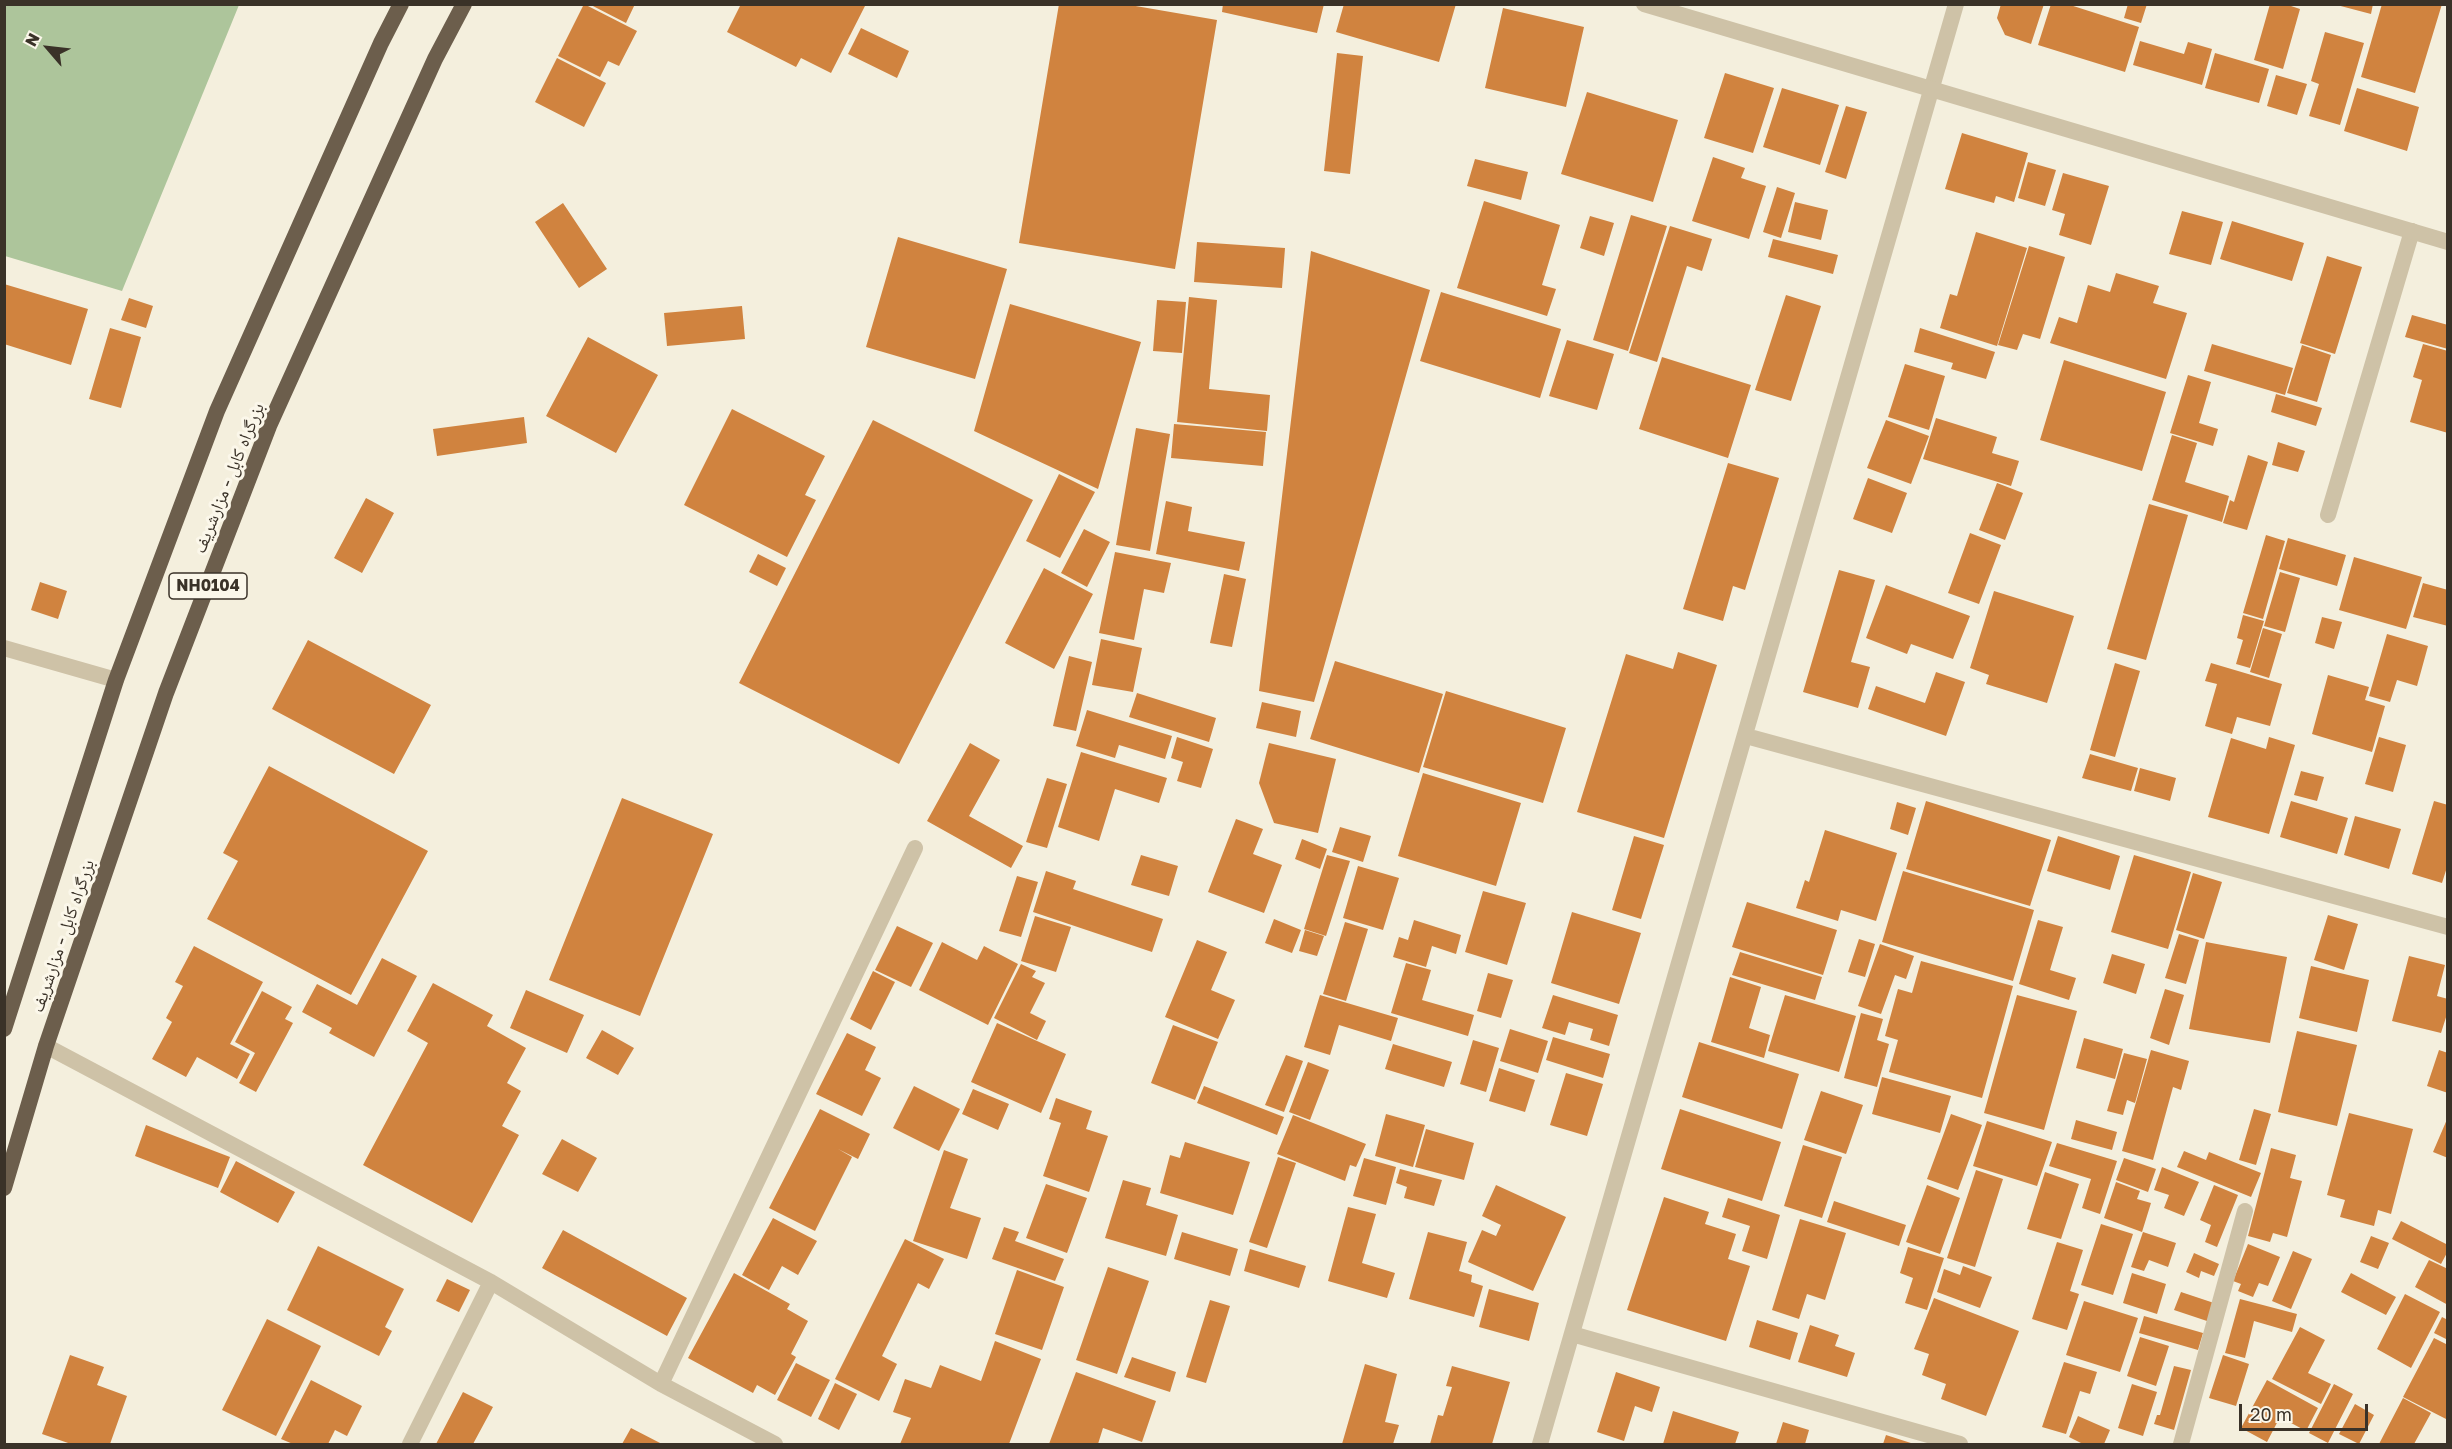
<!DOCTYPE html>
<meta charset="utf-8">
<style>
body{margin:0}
#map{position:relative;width:2452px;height:1449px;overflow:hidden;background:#f4efdd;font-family:"Golos Text",sans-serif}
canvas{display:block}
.frame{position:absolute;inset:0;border:6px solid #3a3228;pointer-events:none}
.north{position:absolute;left:18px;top:18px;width:60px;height:60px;-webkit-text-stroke:4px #fbf7ea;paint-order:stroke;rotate:298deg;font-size:16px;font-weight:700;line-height:24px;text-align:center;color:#3a3228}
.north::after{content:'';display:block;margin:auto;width:21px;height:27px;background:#3a3228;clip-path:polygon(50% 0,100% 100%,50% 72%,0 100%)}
.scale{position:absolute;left:2239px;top:1404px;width:129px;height:27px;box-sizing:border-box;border:3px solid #3a3228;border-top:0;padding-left:8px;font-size:18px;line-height:21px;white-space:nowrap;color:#3a3228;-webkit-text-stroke:4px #fbf7ea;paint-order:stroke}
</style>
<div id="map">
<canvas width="2452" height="1449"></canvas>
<div class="frame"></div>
<div class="north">N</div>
<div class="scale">20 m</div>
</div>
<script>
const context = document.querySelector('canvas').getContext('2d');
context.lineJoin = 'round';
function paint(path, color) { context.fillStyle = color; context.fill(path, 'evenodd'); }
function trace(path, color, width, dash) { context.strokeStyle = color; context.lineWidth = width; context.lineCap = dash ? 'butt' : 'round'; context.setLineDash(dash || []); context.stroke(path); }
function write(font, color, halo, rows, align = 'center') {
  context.font = font + ' "Golos Text","Noto Naskh Arabic",sans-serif'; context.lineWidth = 6; context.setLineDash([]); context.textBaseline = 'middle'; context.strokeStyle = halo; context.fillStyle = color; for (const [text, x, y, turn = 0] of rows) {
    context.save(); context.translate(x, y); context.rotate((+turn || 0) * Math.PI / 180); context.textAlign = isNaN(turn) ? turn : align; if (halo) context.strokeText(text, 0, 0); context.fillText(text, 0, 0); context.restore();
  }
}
paint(new Path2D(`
 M4,5h235l-117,286 -117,-35z`), '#adc59b');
paint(new Path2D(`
 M584,4l53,27 -18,35 -11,-5 -8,16 -42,-21z
 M589,4h46l-9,19z
 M741,4h125l-35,69 -30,-15 -5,9 -69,-35z
 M1059,4h65l93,16 -42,249 -156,-26z
 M1223,4h101l-7,29 -95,-21z
 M1344,4h112l-17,58 -103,-30z
 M2001,4h43l-13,40 -26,-9 -8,-17z
 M2051,4h16l72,23 -14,45 -87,-27z
 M2128,4h19l-6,19 -17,-5z
 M2270,4h15l15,5 -17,60 -29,-9z
 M2333,4h40l-2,10z
 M2382,4h60l-27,89 -54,-16z
 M1503,8l81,19 -18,80 -81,-19z
 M861,28l48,23 -12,27 -49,-24z
 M2325,32l39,11 -24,82 -31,-9 10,-32 -8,-3z
 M2140,41l44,13 4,-12 24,7 -10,36 -69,-20z
 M1337,53l26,3 -13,118 -26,-3z
 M2215,53l54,16 -10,34 -54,-15z
 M557,58l49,25 -22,44 -49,-25z
 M1725,73l49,15 -21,65 -49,-15z
 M2276,75l31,9 -10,31 -30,-9z
 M1782,88l57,17 -19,60 -57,-18z
 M2357,88l62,19 -12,44 -63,-20z
 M1587,92l91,28 -25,82 -92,-28z
 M1846,106l21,6 -21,67 -21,-7z
 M1962,133l66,20 -14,49 -18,-6 -2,7 -49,-14z
 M1713,157l32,11 -4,10 25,8 -17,53 -57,-18z
 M1475,159l53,13 -7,28 -54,-14z
 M2028,162l28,8 -11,36 -27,-8z
 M2063,173l46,13 -18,59 -32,-10 6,-21 -13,-4z
 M1777,187l18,6 -14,45 -18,-6z
 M1484,201l76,24 -18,60 14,4 -9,27 -90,-28z
 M1795,202l33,8 -7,30 -33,-8z
 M563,203l44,66 -28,19 -44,-66z
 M2182,211l41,11 -12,43 -42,-11z
 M1631,215l36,11 -39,125 -35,-11z
 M1590,216l24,7 -10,33 -24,-8z
 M2232,221l72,22 -12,38 -72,-22z
 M1670,226l42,13 -10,32 -15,-5 -30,96 -28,-9z
 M1976,232l51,16 -30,98 -57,-18 10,-34 7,2z
 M898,237l109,32 -32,110 -109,-32z
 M1773,239l65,16 -5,19 -65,-17z
 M1197,242l88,6 -3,40 -88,-6z
 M2029,246l36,11 -25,82 -17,-5 -6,16 -19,-5z
 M1311,251l119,39 -116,412 -55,-11z
 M2327,256l35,11 -27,87 -35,-11z
 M2116,273l43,13 -6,17 34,10 -21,66 -116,-36 9,-26 18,6 11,-38 22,7z
 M4,284l84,25 -17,56 -67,-21z
 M1441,292l120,37 -21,69 -120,-37z
 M1786,295l35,11 -30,95 -36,-11z
 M1189,297l28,3 -8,89 61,6 -3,36 -90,-9z
 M129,298l24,8 -7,22 -25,-8z
 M1157,300l29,2 -4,51 -29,-2z
 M1010,304l131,38 -43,147 -124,-58z
 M742,306l3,33 -78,7 -3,-33z
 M2412,315l36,10v24l-43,-12z
 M110,328l31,9 -20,71 -32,-9z
 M1920,328l75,24 -9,27 -35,-10 2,-6 -39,-11z
 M588,337l70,38 -42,78 -70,-37z
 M1567,340l47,14 -17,56 -48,-14z
 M2212,344l81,24 -8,27 -81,-24z
 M2423,344l25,7v82l-38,-11 12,-42 -9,-3z
 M2302,345l29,10 -14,47 -30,-9z
 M1662,357l89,28 -23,73 -89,-29z
 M2064,360l102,32 -24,79 -102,-31z
 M1905,364l40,12 -16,54 -41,-13z
 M2188,375l23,7 -12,41 19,6 -5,17 -43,-13z
 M2276,394l46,14 -6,18 -45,-14z
 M732,409l93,47 -20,39 11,5 -29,57 -103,-52z
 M524,417l3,26 -90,13 -4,-27z
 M1936,418l61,19 -5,16 27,8 -8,25 -88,-27z
 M873,420l160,80 -134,264 -160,-81z
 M1886,420l43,16 -18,48 -44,-16z
 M1174,424l92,8 -3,34 -92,-8z
 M1136,428l34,6 -20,117 -34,-6z
 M2172,435l25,8 -12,39 44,14 -7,26 -70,-22z
 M2278,442l27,9 -7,21 -26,-7z
 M2248,455l20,7 -21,68 -24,-7 7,-23 4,2z
 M1728,463l51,15 -34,112 -12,-4 -10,35 -40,-12z
 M1059,474l36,18 -35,66 -34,-17z
 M1868,478l39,15 -15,40 -39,-14z
 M1997,483l26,10 -18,47 -26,-10z
 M366,498l28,15 -32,60 -28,-15z
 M1166,501l26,6 -4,24 57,11 -6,29 -83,-17z
 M2149,504l39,11 -42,145 -39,-11z
 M1084,529l26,13 -23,45 -26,-14z
 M1970,533l31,12 -22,59 -31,-11z
 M2266,535l19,6 -22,78 -20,-6z
 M2288,538l58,17 -9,31 -58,-17z
 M1115,552l56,11 -7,30 -20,-4 -10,51 -35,-7z
 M758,554l28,14 -9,18 -28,-14z
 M2354,557l68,20 -16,52 -67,-19z
 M1044,568l49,26 -39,75 -49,-26z
 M1839,570l36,10 -24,82 19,5 -12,41 -55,-16z
 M2280,572l20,6 -15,54 -21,-6z
 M1224,574l22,5 -14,68 -22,-4z
 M40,582l27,9 -9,28 -27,-9z
 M2423,583l25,7v36l-35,-9z
 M1886,585l84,31 -17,43 -42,-15 -4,10 -41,-16z
 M1994,591l80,25 -27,87 -61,-19 3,-9 -19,-7z
 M2243,615l21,6 -14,47 -14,-4 7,-24 -6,-2z
 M2322,617l20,5 -8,27 -19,-6z
 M2263,628l19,6 -13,44 -19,-6z
 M2387,634l41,12 -11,40 -20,-6 -7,22 -21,-6z
 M1101,639l41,9 -9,44 -41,-7z
 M308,640l123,65 -37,69 -122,-65z
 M1678,652l39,13 -53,173 -87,-26 49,-158 47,15z
 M1069,656l23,6 -16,69 -23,-5z
 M1335,661l108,33 -24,79 -109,-34z
 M2115,663l25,8 -25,86 -25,-7z
 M2211,663l71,21 -12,42 -33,-9 -5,17 -27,-8 12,-42 -12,-3z
 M1936,672l29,10 -19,54 -78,-27 8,-23 49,17z
 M2328,675l41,12 -4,13 20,6 -13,46 -60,-18z
 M1446,691l120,37 -23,75 -120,-36z
 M1137,693l79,25 -7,24 -80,-25z
 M1262,702l39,9 -5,26 -40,-9z
 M1087,710l85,26 -7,23 -46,-14 -4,13 -39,-12z
 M1177,737l36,12 -12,39 -24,-7 6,-19 -12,-4z
 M2269,737l26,8 -26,89 -61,-17 23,-79 35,11z
 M2379,737l27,8 -13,47 -28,-8z
 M970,743l30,17 -31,56 54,30 -12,22 -84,-47z
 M1269,743l67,16 -18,74 -44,-10 -15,-40z
 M1081,752l86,26 -8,25 -44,-14 -16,52 -41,-14z
 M2090,754l48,14 -7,23 -49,-13z
 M269,766l159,85 -77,144 -144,-76 31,-58 -15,-8z
 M2140,768l36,10 -6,23 -36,-10z
 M2301,771l23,6 -7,24 -23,-6z
 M1423,773l98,30 -25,83 -98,-30z
 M1047,778l20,6 -20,64 -21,-6z
 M622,798l91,36 -73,182 -91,-36z
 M1926,801l125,39 -21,66 -124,-37z
 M2291,801l57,17 -11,36 -57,-17z
 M2434,801l14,4v59l-6,19 -30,-9z
 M1897,802l19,6 -8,27 -18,-6z
 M2355,816l46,13 -12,40 -45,-14z
 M1236,819l27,10 -10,25 29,11 -18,48 -56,-21z
 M1340,827l31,9 -8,26 -31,-10z
 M1825,830l72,23 -21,68 -35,-11 -3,11 -42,-13 9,-28 4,2z
 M1634,836l30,9 -23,74 -29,-9z
 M2058,836l62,20 -10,34 -63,-19z
 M1302,839l25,10 -7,20 -25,-10z
 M1141,855l37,11 -9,30 -38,-11z
 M1327,855l23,6 -24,75 -22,-7z
 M2134,855l57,17 -23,77 -57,-17z
 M1358,866l41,12 -16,52 -40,-12z
 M1046,871l30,10 -3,8 90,30 -11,33 -119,-40z
 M1903,871l131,39 -21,71 -131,-39z
 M2193,873l29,9 -18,57 -28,-9z
 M1017,876l21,6 -17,55 -22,-6z
 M1483,891l43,12 -19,62 -42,-13z
 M1747,902l90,28 -14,45 -91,-28z
 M1572,912l69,21 -22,71 -68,-21z
 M2328,915l30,9 -14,46 -30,-10z
 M1035,916l36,11 -15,45 -35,-11z
 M1274,919l27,11 -9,23 -27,-10z
 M1414,920l47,15 -5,19 -24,-8 -6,21 -33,-10 6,-20 9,3z
 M2038,920l25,7 -13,43 26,8 -7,22 -50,-16z
 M1345,922l23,7 -22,72 -23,-7z
 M897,926l36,17 -22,44 -36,-17z
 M1305,930l19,6 -7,20 -18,-5z
 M2179,934l20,6 -13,44 -21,-6z
 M1859,939l16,5 -10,33 -17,-5z
 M1197,940l30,12 -16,38 24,10 -17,39 -53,-22z
 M942,942l35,18 7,-14 34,18 -30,61 -69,-35z
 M2206,942l81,15 -17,86 -81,-14z
 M1880,944l34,12 -8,23 -11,-4 -14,39 -23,-8z
 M194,946l69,36 -33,62 20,10 -13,25 -40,-22 -11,20 -34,-18 20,-37 -6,-4 17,-32 -8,-4z
 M1740,952l82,25 -7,23 -83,-25z
 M2112,954l33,10 -9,30 -33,-11z
 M2409,956l36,9 -8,31 11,3v12l-7,22 -49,-12z
 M382,958l35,18 -43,81 -45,-24 3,-5 -30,-16 15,-28 40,21z
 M1921,961l92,25 -31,112 -93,-26 9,-32 -13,-4 13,-47 14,4z
 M1406,963l25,7 -9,30 52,15 -6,21 -77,-23z
 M1021,964l15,7 -4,6 13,6 -15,30 16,8 -9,19 -43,-22z
 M2311,966l58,14 -12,52 -58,-14z
 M873,971l22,11 -24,48 -21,-11z
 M1488,973l25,7 -12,38 -24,-7z
 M1730,977l31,10 -12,41 21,7 -6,23 -53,-16z
 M433,983l60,32 -6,11 39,22 -19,35 14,8 -19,35 17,9 -47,88 -109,-58 65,-122 -21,-12z
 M2165,989l19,6 -15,50 -19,-7z
 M526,990l58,25 -17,38 -57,-25z
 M262,991l30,16 -7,12 8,4 -37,69 -17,-9 16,-30 -20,-11z
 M1320,995l78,23 -7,23 -52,-16 -9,30 -26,-8z
 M1553,995l65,20 -9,31 -19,-6 3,-11 -24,-7 -4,13 -23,-7z
 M1785,995l71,21 -17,56 -71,-21z
 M2017,995l60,16 -33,119 -60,-17z
 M1861,1013l22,6 -6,21 12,4 -12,43 -33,-9z
 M997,1023l69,31 -25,59 -70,-31z
 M1173,1025l45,17 -23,58 -44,-17z
 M1510,1029l38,12 -10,32 -38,-12z
 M602,1030l32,18 -16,27 -32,-17z
 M2297,1031l60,14 -20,81 -59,-14z
 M847,1033l29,14 -11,23 16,8 -19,38 -46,-22z
 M1553,1037l57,17 -7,24 -57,-18z
 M2084,1038l39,11 -8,30 -39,-11z
 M1473,1040l26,8 -13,44 -26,-8z
 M1699,1042l100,32 -17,55 -100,-32z
 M1393,1044l59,18 -8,25 -59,-18z
 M2151,1050l38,11 -8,29 -8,-3 -20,73 -31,-9z
 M2439,1050l9,3v40l-21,-7z
 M2124,1053l23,6 -12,44 -8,-3 -4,15 -16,-4z
 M1286,1055l17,6 -19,51 -19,-7z
 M1308,1062l21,8 -19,50 -21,-8z
 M1499,1068l36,12 -10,32 -36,-11z
 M1566,1073l37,11 -16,52 -37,-11z
 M1882,1077l69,19 -11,37 -68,-19z
 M914,1086l46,23 -21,42 -46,-23z
 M1204,1086l80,31 -7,18 -80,-32z
 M973,1089l36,15 -11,26 -36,-16z
 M1821,1091l42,14 -17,49 -42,-14z
 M1056,1098l36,13 -6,18 22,7 -19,56 -46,-16 18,-53 -12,-4z
 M820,1109l50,25 -12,25 -20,-10 14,8 -37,74 -46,-23z
 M1680,1109l101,33 -19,59 -101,-32z
 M2254,1109l17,5 -15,51 -17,-5z
 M2349,1113l64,16 -22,85 -13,-4 -4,16 -34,-9 5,-17 -18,-5z
 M1386,1114l39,11 -12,42 -38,-11z
 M1951,1114l31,11 -24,65 -31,-11z
 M1293,1115l73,29 -10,23 -6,-2 -5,16 -68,-27z
 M2448,1117v41l-15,-6z
 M2076,1120l41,12 -5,18 -41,-11z
 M1987,1121l65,21 -15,44 -64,-20z
 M146,1125l84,32 -12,31 -83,-32z
 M1426,1129l48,14 -10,37 -49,-13z
 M562,1139l35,19 -19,34 -36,-18z
 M1185,1142l65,20 -17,53 -73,-22 10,-38 10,3z
 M2057,1143l60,18 -17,53 -18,-6 9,-29 -42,-13z
 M1803,1145l39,12 -20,61 -38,-12z
 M2271,1148l25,7 -6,23 12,3 -15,56 -14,-4 -3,9 -22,-6z
 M944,1150l24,9 -18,49 31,10 -14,41 -54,-18z
 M2184,1151l22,9 3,-8 52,21 -10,24 -74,-30z
 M1278,1157l18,6 -29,85 -18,-6z
 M1364,1158l32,9 -10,38 -33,-9z
 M2124,1158l32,11 -8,23 -32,-12z
 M236,1161l59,31 -17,31 -58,-31z
 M2162,1167l37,15 -15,34 -20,-8 5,-13 -15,-5z
 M1400,1169l42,11 -8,26 -30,-8 3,-11 -11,-4z
 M1976,1170l27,9 -28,88 -28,-9z
 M2045,1172l34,12 -18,55 -34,-10z
 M1123,1180l28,8 -5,17 32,10 -12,41 -61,-18z
 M2116,1182l24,9 -3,8 14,4 -9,29 -38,-14z
 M1046,1184l41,14 -20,55 -41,-15z
 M1496,1185l70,32 -33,74 -65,-29 14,-32 14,6 5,-11 -19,-9z
 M1927,1185l33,13 -20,56 -34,-12z
 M2214,1185l24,10 -21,52 -12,-5 6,-17 -11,-5z
 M1664,1197l45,15 -4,12 31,10 -8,25 22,7 -24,75 -99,-31z
 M1728,1198l52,17 -13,44 -25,-8 8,-25 -28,-9z
 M1834,1201l72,24 -7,21 -72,-24z
 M1348,1207l28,7 -14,49 33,10 -8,25 -59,-17z
 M773,1218l44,23 -19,34 -16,-9 -13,24 -27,-15z
 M1800,1219l46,14 -21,67 -18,-6 -8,25 -27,-9z
 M2401,1221l47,24v6l-7,13 -49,-25z
 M2101,1224l32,10 -20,61 -32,-10z
 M1004,1227l15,5 -4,9 49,18 -9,22 -63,-22z
 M563,1230l124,68 -20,38 -125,-68z
 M1182,1232l56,17 -8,27 -56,-17z
 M1428,1232l39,10 -8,29 13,4 -1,7 12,4 -9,31 -65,-18z
 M2143,1232l33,11 -8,24 -19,-7 -5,11 -13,-4z
 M2371,1236l18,7 -11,26 -18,-7z
 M905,1239l39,20 -15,30 -11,-6 -36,73 15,8 -18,37 -44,-22z
 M2057,1242l26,8 -13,41 9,3 -12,36 -35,-11z
 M2248,1244l32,13 -12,29 -9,-3 -6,14 -15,-6 3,-7 -8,-3z
 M318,1246l86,43 -19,38 7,4 -13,25 -92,-46z
 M1908,1247l36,11 -17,52 -22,-7 8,-25 -13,-5z
 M1250,1249l56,17 -7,22 -55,-17z
 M2293,1251l19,8 -21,50 -19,-8z
 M2194,1253l25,11 -5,12 -13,-5 -2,7 -13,-6z
 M2429,1260l19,9v36l-33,-18z
 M1963,1266l29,11 -12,31 -43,-16 7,-23 16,6z
 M1108,1267l41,14 -32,93 -41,-14z
 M1017,1270l47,17 -22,63 -47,-16z
 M734,1273l56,31 -3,5 21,12 -17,33 5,3 -21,38 -18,-10 -4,8 -65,-35z
 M2132,1273l34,11 -9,30 -34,-11z
 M2351,1273l45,24 -10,18 -45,-23z
 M447,1279l23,11 -11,22 -23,-11z
 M1489,1289l50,14 -10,38 -50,-14z
 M2181,1292l33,11 -7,18 -33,-11z
 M2405,1294l35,18 -29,56 -34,-19z
 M1934,1298l85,33 -33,85 -45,-17 5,-15 -24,-9 7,-21 -15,-5z
 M2240,1299l57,15 -5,18 -38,-11 -9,37 -20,-5z
 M1210,1300l20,6 -24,77 -20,-6z
 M2084,1301l54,17 -18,54 -54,-17z
 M2144,1316l59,17 -5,17 -59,-17z
 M2442,1317l6,3v20l-14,-7z
 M267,1319l54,27 -45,90 -54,-26z
 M1757,1320l41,13 -8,27 -41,-13z
 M1810,1325l29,10 -4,11 20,7 -8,24 -49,-15z
 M2300,1327l25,13 -17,33 23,11 -10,20 -49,-25z
 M2140,1337l29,9 -13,40 -29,-10z
 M2434,1338l14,7v75l-45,-23z
 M995,1341l46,18 -32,85h-109l11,-26 -18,-6 12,-33 26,9 9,-23 41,16z
 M70,1355l34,12 -7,18 30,11 -17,48h-39l-29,-10z
 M2223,1355l26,9 -13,42 -27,-8z
 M1132,1357l44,15 -6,20 -46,-15z
 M2064,1362l33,10 -7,22 -10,-3 -14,43 -24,-7z
 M796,1363l34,17 -19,37 -34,-17z
 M1365,1364l32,10 -12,48 14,3 -6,19h-51z
 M1452,1366l58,16 -18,62h-62l8,-29 5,1 9,-29 -6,-1z
 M2174,1366l17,4 -17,60 -20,-6 3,-9h3z
 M1076,1372l80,29 -14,41 -39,-14 -5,16h-49z
 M1616,1372l44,15 -8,25 -17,-6 -11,35 -27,-9z
 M311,1380l51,26 -15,30 -12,-6 -7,14h-35l-12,-5z
 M2267,1380l51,28 -12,23 -26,-14 -13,25 -26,-14z
 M835,1383l22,11 -18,36 -21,-11z
 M2132,1384l25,8 -14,44 -25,-8z
 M2334,1384l19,10 -25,49 -19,-10z
 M463,1392l30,15 -20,37h-37z
 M2403,1398l28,15 -17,31h-35z
 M2355,1404l19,11 -15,29 -20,-10z
 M1673,1411l66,21 -4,12h-72z
 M2078,1416l32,14 -6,14h-21l-14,-7z
 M1783,1422l26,8 -4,14h-29z
 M631,1428l31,16h-40z
 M1886,1435l28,9h-31z`), '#d0833f');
trace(new Path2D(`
 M2328,515l84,-284
 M4,648l112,32
 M1746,736l702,191
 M46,1046l445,236 170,102 114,60
 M1572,1334l388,110
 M661,1384l254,-536
 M410,1444l81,-162
 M1540,1444l416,-1440
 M2181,1444l64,-233`), '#cec2a7', 16);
trace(new Path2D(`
 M1644,4l804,238`), '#cec2a7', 16);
trace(new Path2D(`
 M4,1029l112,-349 101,-269 164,-368 20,-39
 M4,1188l42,-142 120,-353 103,-267 166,-367 29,-55`), '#6c5e4c', 16);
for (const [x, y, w] of [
 [208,586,78]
]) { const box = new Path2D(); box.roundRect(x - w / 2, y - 13, w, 26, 4.5); context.fillStyle = '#fbf7ea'; context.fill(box); trace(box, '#3a3228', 1.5); }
write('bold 16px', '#3a3228', null, [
 ["NH0104",208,586]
]);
write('18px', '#3a3228', '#fbf7ea', [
 ["بزرگراه کابل - مزارشریف",229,478,-68],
 ["بزرگراه کابل - مزارشریف",63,936,-71]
]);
</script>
